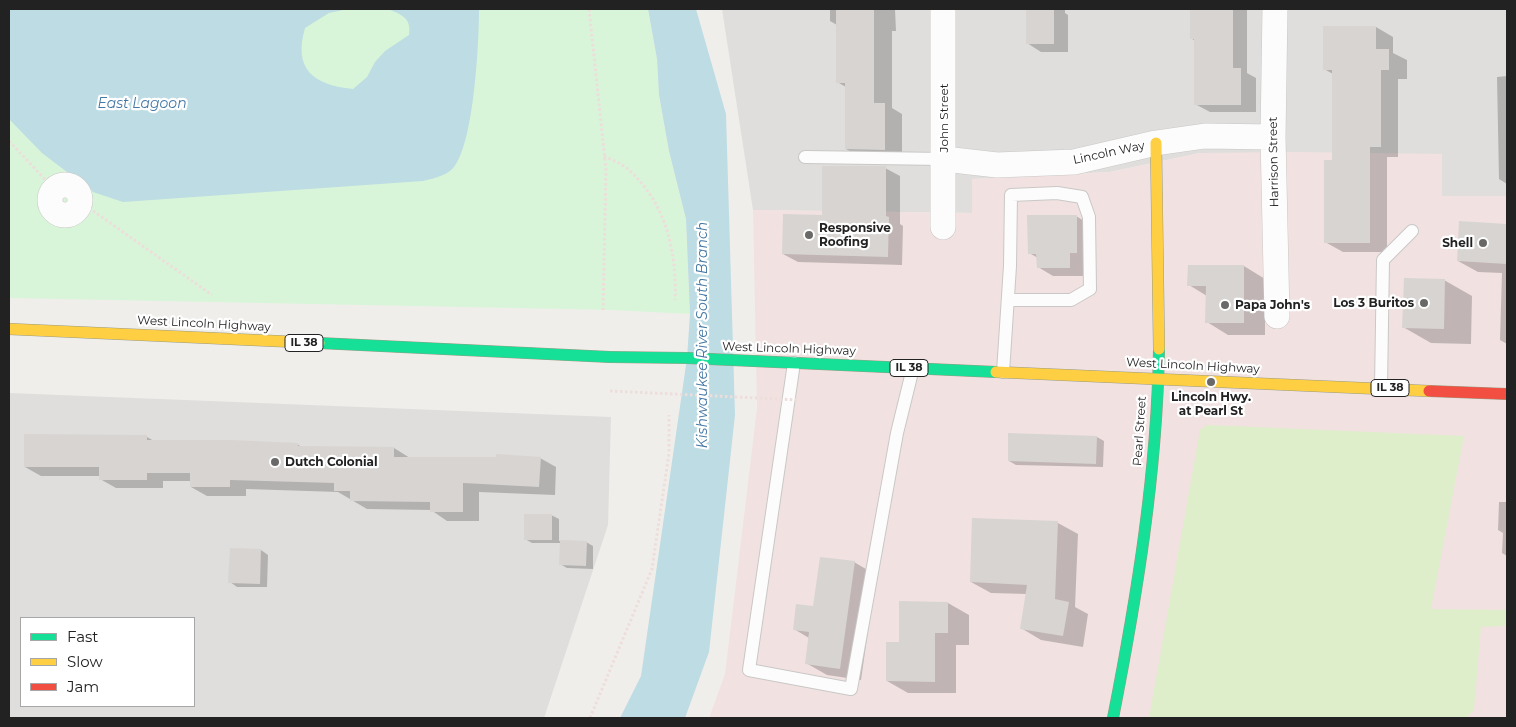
<!DOCTYPE html>
<style>
body{margin:0}
#map{position:relative;width:1516px;height:727px;overflow:hidden;background:#f0eeeb;font-family:Montserrat,sans-serif}
canvas{display:block}
.frame{position:absolute;inset:0;border:10px solid #222;pointer-events:none}
.legend{position:absolute;left:20px;top:617px;width:175px;height:90px;box-sizing:border-box;background:#fff;border:1px solid #a7a7a7;margin:0;padding:6px 9px;list-style:none;font-size:15px;color:#222}
.legend li{display:flex;align-items:center;gap:10px;height:25px}
.legend b{width:25px;border:1px solid #a7a7a7}
</style>
<div id="map">
<canvas width="1516" height="727"></canvas>
<div class="frame"></div>
<ul class="legend">
<li><b style="height:6px;background:#16e098"></b>Fast</li>
<li><b style="height:6px;background:#ffcf43"></b>Slow</li>
<li><b style="height:6px;background:#f24e42"></b>Jam</li>
</ul>
</div>
<script>
const context = document.querySelector('canvas').getContext('2d');
context.lineJoin = 'round';
function paint(path, color) { context.fillStyle = color; context.fill(path, 'evenodd'); }
function trace(path, color, width, dash) { context.strokeStyle = color; context.lineWidth = width; context.lineCap = dash ? 'butt' : 'round'; context.setLineDash(dash || []); context.stroke(path); }
function write(font, color, halo, rows, align = 'center') {
  context.font = font + ' Montserrat,sans-serif'; context.lineWidth = 4.5; context.setLineDash([]); context.textBaseline = 'middle'; context.strokeStyle = halo; context.fillStyle = color; for (const [text, x, y, turn = 0] of rows) {
    context.save(); context.translate(x, y); context.rotate((+turn || 0) * Math.PI / 180); context.textAlign = isNaN(turn) ? turn : align; if (halo) context.strokeText(text, 0, 0); context.fillText(text, 0, 0); context.restore();
  }
}
paint(new Path2D(`
 M722,9h785v187h-65v-41l-242,-2 -90,19 -137,7 -1,34 -219,-3z
 M9,393l602,24 -3,108 -64,193h-535zM21,618h173v88h-173z`), '#dfdedc');
paint(new Path2D(`
 M1295,152l147,2v42h65v522h-798l16,-44 32,-266 -4,-198 219,3v-34l138,-7 90,-19z`), '#f1e2e1');
paint(new Path2D(`
 M1207,425l257,11 -33,173 75,1 -1,16 -24,1 -7,83 -8,8h-317l51,-288z`), '#deedca');
paint(new Path2D(`
 M9,9h639l9,50 2,36 10,56 17,68 4,95 -78,-4 -603,-12z`), '#d9f5d9');
paint(new Path2D(`
 M9,9h339l-19,4 -24,15c-12,41 8,57 48,61l14,-12 8,-15 10,-11 24,-16c3,-17 -8,-21 -22,-26h92c0,35 -5,127 -23,155 -6,11 -21,14 -33,17l-300,21 -30,-10 -11,-14 -15,-6 -25,-19 -33,-34z
 M648,9h48l30,105 9,301 -26,237 -24,66h-65l21,-42 46,-318 3,-44 -4,-95 -17,-68 -10,-56 -2,-36z`), '#bedce3');
paint(new Path2D(`
 M830,9h65l1,22h-4v77l10,6v46l-38,-1 -18,-10v-62l-9,-5v-57l-7,-4z
 M1027,9h38v4l3,2v37h-27l-14,-9z
 M1204,9h43v64l9,5v34h-46l-15,-8v-63l-4,-3z
 M1376,27l17,10v16l14,7v19h-9v78h-11v95h-44l-18,-10 8,-80v-88l-9,-5z
 M1507,76v108l-8,-5 -2,-102z
 M885,168l15,8v48l3,2 -1,39 -104,-3 -15,-8 40,-38z
 M1076,216l15,9 -7,51h-31l-15,-9v-9l-9,-5z
 M1460,223l47,2v119l-7,-4 2,-67 -24,-1 -20,-11z
 M1244,266l21,13v56h-37l-21,-13v-26l-18,-11z
 M1444,280l28,16 -1,48 -40,-1 -28,-16z
 M147,437l7,4 143,3 6,4h91l16,10h130l16,9 -1,28 -76,-3v29h-32l-16,-11 -64,-1 -29,-17 -92,-3v7h-39l-16,-9v-6h-28v7h-47l-16,-9v-3h-59l-16,-9z
 M1097,437l7,4 -1,26 -87,-2 -7,-4z
 M1499,502h8v54l-5,-3 1,-20 -5,-3z
 M551,515l8,4v22l27,1 7,4v23l-26,-1 -7,-4 1,-21h-29l-7,-4z
 M1058,523l20,11 -3,73 13,7 -5,33 -42,-7 -20,-12 6,-34 -36,-1 -20,-11z
 M261,550l7,5 -1,32h-30l-7,-5z
 M854,562l22,13 -15,105 -34,-5 -21,-12 3,-25 -15,-9z
 M948,603l21,12v30h-13v48h-48l-21,-12 13,-37z`), '#0003');
paint(new Path2D(`
 M836,9h38v94h11v47l-40,-1v-66h-9z
 M1026,9h28v35h-28z
 M1233,9v59h8v37h-47v-66h-4v-29z
 M1323,26h53v23h13v21h-8v77h-11v96h-46v-83h8v-90h-9z
 M822,166h64v50l3,1 -1,40 -106,-3 1,-40 39,1z
 M1027,215h50v38h-7v15h-33l-1,-14h-8z
 M1459,221l48,3v40l-50,-3z
 M1188,265h56v58h-39l1,-37h-19z
 M1404,278l41,1 -1,50 -42,-1z
 M1008,433l89,3 -1,28 -88,-3z
 M24,434l123,1v5h83l68,3v3l96,1v10h102v-3l45,3 -2,30 -76,-4v29h-33v-10l-80,-1v-10h-16v-8l-104,-3v7h-40v-14h-43v7h-48v-13h-75z
 M524,514h28v26h-28z
 M972,518l86,3 -3,78 14,3 -6,34 -43,-7 7,-44 -57,-3z
 M560,540l27,1 -1,25 -27,-1z
 M230,548l31,1 -1,35 -32,-1z
 M820,557l35,4 -15,108 -35,-5 4,-32 -16,-2 3,-26 17,2z
 M899,601l49,1v31h-13v49l-49,-1v-39h13z`), '#d7d4d2');
const lane = new Path2D(`
 M805,157l139,2
 M794,363l-45,307 102,19 46,-256 16,-65
 M1003,372l7,-106 1,-71 46,-2 25,4 7,20 1,72 -19,11h-63
 M1381,387l2,-127 29,-29`);
const street = new Path2D(`
 M1275,9l-2,128 4,179
 M944,159l53,6 77,-3 82,-19 49,-7 68,1
 M50 200a15 15 0 1 1 30 0a15 15 0 1 1-30 0Z
 M943,227v-218`);
const fast = new Path2D(`
 M319,343l291,14
 M687,358l309,14
 M1113,718c24,-122 44,-245 46,-369`);
const slow = new Path2D(`
 M1156,143l3,206
 M9,329l310,14
 M996,372l433,19`);
const jam = new Path2D(`
 M1429,391l78,3`);
trace(lane, '#c9c8c7', 14);
trace(street, '#c9c8c7', 26);
trace(fast, '#9a9b81', 12);
trace(slow, '#9a9b81', 12);
trace(jam, '#9a9b81', 12);
trace(new Path2D(`
 M589,9l17,161 -3,140
 M9,141l45,48c13,-10 27,-1 26,15l9,4 123,87
 M604,156c8,4 18,8 24,13 38,34 49,83 47,131
 M590,718l62,-149 17,-116v-38`), '#eddddb', 3, [2.5, 2.5]);
trace(lane, '#fdfcfc', 12);
trace(street, '#fdfcfc', 25);
trace(fast, '#16e098', 11);
trace(slow, '#ffcf43', 11);
trace(jam, '#f24e42', 11);
const fastBridge = new Path2D(`
 M610,357l77,1`);
trace(fastBridge, '#a79c86', 12, []);
trace(new Path2D(`
 M610,391l190,9`), '#eddddb', 3, [2.5, 2.5]);
trace(fastBridge, '#16e098', 11);
for (const [x, y, r, color] of [
 [809,235,5,"#6a6968"],
 [1483,243,5,"#6a6968"],
 [1424,303,5,"#6a6968"],
 [1225,305,5,"#6a6968"],
 [1211,382,5,"#6a6968"],
 [275,462,5,"#6a6968"]
]) { const dot = new Path2D(); dot.arc(x, y, r, 0, 2 * Math.PI); context.fillStyle = color; context.fill(dot); trace(dot, '#fff', 2); }
for (const [x, y, w] of [
 [304,343,38],
 [909,368,38],
 [1390,388,38]
]) { const box = new Path2D(); box.roundRect(x - w / 2, y - 8.5, w, 17, 4); context.fillStyle = '#fff'; context.fill(box); trace(box, '#222', 1); }
write('bold 11px', '#222', null, [
 ["IL 38",304,343],
 ["IL 38",909,368],
 ["IL 38",1390,388]
]);
write('12px', '#222', '#fff', [
 ["John Street",944,118,-90],
 ["Lincoln Way",1109,153,-12],
 ["Harrison Street",1274,162,-91],
 ["West Lincoln Highway",204,324,3],
 ["West Lincoln Highway",789,349,2],
 ["West Lincoln Highway",1193,366,3],
 ["Pearl Street",1140,431,-86]
]);
write('bold 12px', '#222', '#fff', [
 ["Responsive",819,228],
 ["Roofing",819,242],
 ["Shell",1473,243,"right"],
 ["Los 3 Buritos",1414,303,"right"],
 ["Papa John's",1235,305],
 ["Lincoln Hwy.",1211,397,"center"],
 ["at Pearl St",1211,411,"center"],
 ["Dutch Colonial",285,462]
], 'left');
write('italic 14px', '#4578a5', '#fff', [
 ["East Lagoon",142,104],
 ["Kishwaukee River South Branch",703,335,-90]
]);
</script>
